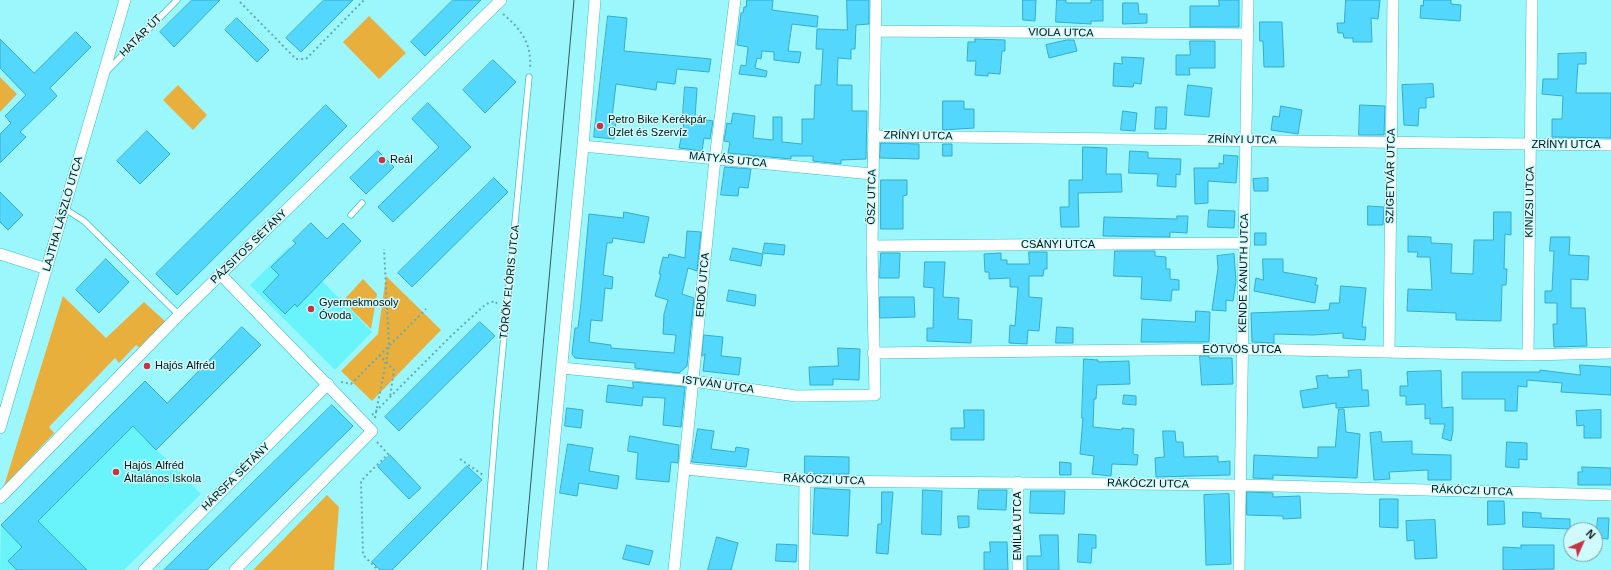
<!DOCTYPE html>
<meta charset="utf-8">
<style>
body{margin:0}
#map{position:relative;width:1611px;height:570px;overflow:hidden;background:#9bf7fc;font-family:Arial,sans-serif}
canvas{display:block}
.north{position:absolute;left:1563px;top:522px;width:40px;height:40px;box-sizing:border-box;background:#d0fbfd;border:1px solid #7d9d9f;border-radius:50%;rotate:45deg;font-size:11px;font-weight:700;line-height:16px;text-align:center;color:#001112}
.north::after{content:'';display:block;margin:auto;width:14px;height:18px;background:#c43442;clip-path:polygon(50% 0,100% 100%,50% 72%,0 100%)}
</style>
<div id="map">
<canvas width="1611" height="570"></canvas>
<div class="north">N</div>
</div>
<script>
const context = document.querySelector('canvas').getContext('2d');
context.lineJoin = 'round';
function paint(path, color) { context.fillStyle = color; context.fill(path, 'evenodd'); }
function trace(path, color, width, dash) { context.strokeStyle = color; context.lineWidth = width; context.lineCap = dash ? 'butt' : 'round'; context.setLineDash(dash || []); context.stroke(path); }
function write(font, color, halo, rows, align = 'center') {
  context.font = font + ' Arial,sans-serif'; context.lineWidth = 3; context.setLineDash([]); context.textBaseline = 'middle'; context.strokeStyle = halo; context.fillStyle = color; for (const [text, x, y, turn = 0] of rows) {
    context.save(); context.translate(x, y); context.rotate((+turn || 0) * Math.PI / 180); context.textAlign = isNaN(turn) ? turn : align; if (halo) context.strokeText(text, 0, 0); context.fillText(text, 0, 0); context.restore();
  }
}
paint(new Path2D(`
 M289,247l83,85 -37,38 -85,-85z
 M116,409l85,85 -77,76h-124l1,-45z`), '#69f4fb');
paint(new Path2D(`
 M369,16l37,37 -27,26 -36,-37z
 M0,77l17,17 -17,18z
 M178,85l29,30 -14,15 -30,-30z
 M386,276l55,54 -69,71 -31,-30 37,-37z
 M363,279l14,15 -6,35 -28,-28z
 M63,296l43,42 38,-36 22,20 -26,26 -4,-3 -17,18 -4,-5 -66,69 5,6 -50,53z
 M327,495l12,12 -5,63h-81z`), '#e9af3d');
const building = new Path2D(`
 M192,0h28l-46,47 -14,-15z
 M324,0h29l-52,52 -15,-14z
 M453,0h28l-56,56 -14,-14z
 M747,0h26l-1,10 46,6 -1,11 -25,-3 -4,27 13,1 -2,11 -25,-3v-8l-12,-1 -1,8 -4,-1 -2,10 12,3 -1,6 -27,-3 2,-9 5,1 2,-19 -11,-2 4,-32h2l1,-6h2z
 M847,0h22v24l-13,1 -1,24h-4v10l-13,-1 -1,27h15v26h15l-1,48 -25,1v4l-28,-3v-5h-22v3l-63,-6 2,-11 -6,-1 3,-18 4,1 2,-11 22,3 -2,22 20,2v-23h9v25l20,2v-25h12l1,-34h6l2,-36h-7l1,-20 30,1z
 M1023,0h13l-1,21 -12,-1z
 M1057,0h9v3h25v-3h12v21h-12v3l-35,-2z
 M1219,0h20v27h-49v-21h29z
 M1346,0h34l-2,19 -7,-1 1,24h-19v-4h-9l-1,-5h-5l-1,-10h7z
 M1424,0h27v4l10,1 -1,16 -40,-3 1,-13 2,1z
 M1123,3h15l1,11h8v9l-24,1z
 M608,16l19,2 -3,33 87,8 -2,13 -32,-3 -2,15 -18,-2 -1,8 -40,-6 -4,34 4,1 -2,20 -20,-2z
 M237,18l32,32 -12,12 -32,-32z
 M1260,22h22l2,45h-20l-1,-26h-3z
 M76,32l15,15 -41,41 7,8 -37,36 6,5 -26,26v-29l11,-11 -6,-7 21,-21 -26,-27v-29l34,34z
 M975,39l30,1v11h-3l-2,23 -12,-1v3l-13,-1 1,-14h-9l1,-19h7z
 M1067,40h7l3,11 -28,7 -3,-13z
 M1190,41h25v27h-26l1,7h-14v-20h14z
 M1586,53v11h-8l-2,29h35v45l-59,-1v-18h10l1,-23 -21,-2 1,-15h15v-25z
 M1122,57l22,1 -3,26 -7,-1 -1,4 -20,-1 1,-23 8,1z
 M493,60l23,22 -31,31 -22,-23z
 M1433,84l1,13 -8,1v10h-7l-1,18 -14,-1 -2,-40z
 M1188,85l24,3 -3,29 -24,-2z
 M685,87l12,1 -2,30 18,3 -3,18 -6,-1 -2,13 -23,-3 7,-34h-3z
 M943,101h21v8h10v19l-31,2z
 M428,103l43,44 -78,75 -15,-15 61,-60 -27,-28z
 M326,105l21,21 -170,169 -21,-21z
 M1360,105l25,1 -1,29h-25z
 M1281,106l21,4 -4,24 -27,-4 2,-14 6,1z
 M1156,107h11l-1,22h-11z
 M1123,111l14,2 -2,18 -14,-1z
 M147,131l23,23 -30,30 -23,-23z
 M881,143l38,1v15l-39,-1z
 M943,144h9v12h-9z
 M1083,147l24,1 -1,26h15l1,18 -44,1 1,34h-18l-1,-20h9v-27h13z
 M378,151l16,16 -28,27 -16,-16z
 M1130,151l18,1v6l33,1 -1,16 -4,-1v13l-19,-1 1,-12 -29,-1z
 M1224,155l14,1 -2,27 -28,-2v22l-13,1 -1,-36h25v-5l4,1z
 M725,167l26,2 -3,19 -9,-1 -1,9 -17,-1z
 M494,178l14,14 -96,95 -14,-14z
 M1268,178v13h-14l-1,-12z
 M881,180h26v15l-4,1v33h-22z
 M0,192l23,23 -15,15 -8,-8z
 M1368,206l16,1 -1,18h-15z
 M1209,210l26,1 -1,17 -26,-1z
 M624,212l25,5 -5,26 -31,-5 -1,5h-5l-4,32 10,2 -1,12 -7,-1 -3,33 -11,-1 -2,22 22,3v3l63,5 2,-18 -13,-1 1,-20 4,-14 -13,-4 6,-22h-2l4,-17 5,1 1,-4 16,4 2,-27 14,1 -4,39 -9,-3 -6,26 12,4 -7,68 -8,7 -44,-5v-5l-60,-5 -3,-4 3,-26h3l3,-25 8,-89 34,4z
 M1494,212h17v23l-6,-1 -1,35h3l-1,16h-4l-1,36 -45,-1v-7l-49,-2 1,-22 24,1 -2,-33h-13l1,-5h-10v-16l23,1v6l21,1 -1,29 22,1 1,-34h19z
 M1177,216h11l-1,17 -17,-1v5l-67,-1 1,-19 73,2z
 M311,223l16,16 16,-16 18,18 -64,66 -2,-3 -10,10 -22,-22 16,-17 -8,-8 25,-24 -3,-2z
 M1255,233h11v12h-11z
 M1551,237h19l-1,18 20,1 -1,24 -17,-1v29h14l2,38 -33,1 -1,-23h4v-21h-12v-12h7l2,-40h-4z
 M765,243l20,2 -1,10 -21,-2z
 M733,248l30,6 -2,12 -31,-6z
 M1115,251h40v5l11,1v12h4v10l9,1v10h-7l-1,11 -30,-2 1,-22 -28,-1z
 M1029,252h18v17h-3l-1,7h-14v21l13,1 -3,33 -11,-1 -1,14 -18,-1 1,-18 5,1 3,-39h-8v-9l-21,1v-7h-4l-1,-18 17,-1v7h6v4h22z
 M881,253h19l-1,25h-19z
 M1234,254l2,27 -3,20 -7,-1v11l-14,-1 6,-42 -1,-12z
 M106,259l23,23 -30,31 -23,-23z
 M1263,259h20v13l34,6 -2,7h3l-3,18 -61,-12 2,-13 7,2z
 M925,262h20l-2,35 16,1 -1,21 14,1 -1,23 -44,-2v-13h6l1,-40 -10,-1z
 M1341,286l25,2 -4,39h4l-1,13 -22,-2v-5l-30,2 -39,-1v9l-22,-1 -1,-29 78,-3 1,-7h9z
 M729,290l27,5 -1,11 -28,-5z
 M880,297h34l1,20 -35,1z
 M1196,311l14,1 -1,30h-68l1,-23 53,3z
 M480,322l15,14 -96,95 -14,-14z
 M242,327l19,18 -105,105 -23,-24 -95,95 49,49h-70l-9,-9 14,-14 -21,-22 144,-144 22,22z
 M1057,327l16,1v15h-17z
 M704,335l19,2 -2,19 20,2 -2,17 -36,-4 2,-17 -3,2z
 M838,348l22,1 -1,31 -26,-1v6h-23l-1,-18 29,-1z
 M1200,356h9v2h23l1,26 -31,1z
 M1084,359l14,1v2l31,-1 1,23 -33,1 -1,14h-2l-1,28 29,3v-2l12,1 -1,25 5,1 -1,10 -25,-1 -1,12 -19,-2 2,-18 -14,-2 3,-36h-1z
 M1580,365l31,2v28l-50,-3 1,-9 -35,-3v7l-9,-1 -1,25h-12v-12h-43v-27h78v-2l40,5z
 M1361,370l1,20h6l1,16 -33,2v-5l-33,5 -3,-17 18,-3 -2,-12 12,-1v3l21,-1 -1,-6z
 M1441,371l1,37 11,-1v24l-2,10 -9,-3 3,-14h-15v-6l-5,1v-15l-19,1v-9h-6v-10h8l-1,-14z
 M633,382l52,5 -4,40 -18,-2 2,-27 -22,-1 -1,9 -36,-4 2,-17 25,3z
 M1124,395l12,1v9l-13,-1z
 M332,405l21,21 -65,64 -81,80h-43z
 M567,408l16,2 -2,18 -16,-2z
 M1339,409h5l2,23 14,2 -3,44 -84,-3v4l-20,-1 1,-23 64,3v-11h17z
 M964,410h20v30h-33v-12h13z
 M1601,410v28h-17v-13l-7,1 -1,-15z
 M698,429l16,2 -3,18 24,3 1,-5 13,2 -3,18 -54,-5z
 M1163,431h12l1,11h7l1,15 34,-1v6l12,-1v14l-74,2 -1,-19 9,-1z
 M1381,432l1,10 30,-1v13l39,1v25h-23v-10l-39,2 1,7 -16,1 -4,-47z
 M630,436l49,9 -1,18 -7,-1 -2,20 -33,-3 2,-26 -10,-2z
 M1507,442l20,1v17l-8,-1v9l-13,-1z
 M568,444l25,4 -4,23 30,5 -2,13 -38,-6 -2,13 -17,-3z
 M390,455l31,33 -12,11 -31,-32z
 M805,456l44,1v17h-44z
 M1060,462l11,1v12h-11z
 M467,466l15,14 -90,90h-12l-8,-8z
 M1582,467l29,1v17h-33v-13h4z
 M815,488l35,2 -2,46 -35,-2z
 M923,490l19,1 -1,44 -19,-1z
 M979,490h28l-1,20 -28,-1z
 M1031,491h34l-1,23 -34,-1z
 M882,492h11l-5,62 -12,-1 2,-29h3z
 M1247,492l26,1v4l27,-1 1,22 -18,1v-3l-36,-1z
 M1229,494l2,70 -25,1 -2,-70z
 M1380,499h18v29l-18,-1z
 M1488,501h16l1,23 -17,1z
 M1523,512l18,1v5l29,1v10l-47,-2z
 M958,516h11v11l-10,1z
 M1598,518h11l-1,21 -12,-1z
 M1435,520l2,38 -22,1 -1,-19 -7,1 -1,-20z
 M1079,534l17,1v13h-4l-1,15 -13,-1z
 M1040,535h18l1,35h-32v-14h14z
 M717,537l21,6 -7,27h-23z
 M990,542h17l1,28h-24v-18h6z
 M777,544l20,1 -1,17 -20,-1z
 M627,545l26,6 -4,14 -26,-6z
 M1521,545h33v24l-51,1v-23l18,1z`);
paint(building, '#53d7fc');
trace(building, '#38abca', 1);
const lane = new Path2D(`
 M107,71l70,-71
 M65,209l19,12 95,94
 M351,215l11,-12
 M484,570l13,-161 32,-332`);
const street = new Path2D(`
 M875,31l373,3
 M873,136l738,9
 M583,146l289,28
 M872,246l373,-3
 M0,254l47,15
 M221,275l151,156 -137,139
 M1389,352l4,-352
 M873,353l370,-4 285,6 83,-2
 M1528,355l4,-355
 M562,368l131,13 103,15 79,-1 -3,-149 4,-246
 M0,428l125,-428
 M685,469l120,12 436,4 370,10
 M0,498l179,-183 322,-315
 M144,570l184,-186
 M542,570l41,-424 12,-146
 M674,570l41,-411 20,-159
 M804,570l1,-89
 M1018,570v-88
 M1239,570l9,-570`);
trace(lane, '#3dbfc6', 7);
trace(street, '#3dbfc6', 12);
trace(new Path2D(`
 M240,2l56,57h10l58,-59
 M503,14c19,16 29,30 27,56
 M379,355l15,15 -4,27
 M341,382l10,2 75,-75
 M372,415l80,-80 34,-31 9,-3 3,4
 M375,418l14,-72 -5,-97
 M377,442l11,12 -27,27 2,74 15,15
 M460,459l23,16`), '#68abae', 2, [2, 3]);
trace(lane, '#fff', 5.5);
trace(street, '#fff', 11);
trace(new Path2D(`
 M523,570l51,-570`), '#325b5d', 1);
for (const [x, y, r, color] of [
 [600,126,4,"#c43442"],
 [382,160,4,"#c43442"],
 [311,309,4,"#c43442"],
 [147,366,4,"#c43442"],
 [116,472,4,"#c43442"]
]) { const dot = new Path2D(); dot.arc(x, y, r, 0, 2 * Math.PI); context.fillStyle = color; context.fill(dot); trace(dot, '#d0fbfd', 1.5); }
write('11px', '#001112', '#d0fbfd', [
 ["VIOLA UTCA",1061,33,1],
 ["HATÁR ÚT",141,36,-45],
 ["ZRÍNYI UTCA",918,136,1],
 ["ZRÍNYI UTCA",1242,140,1],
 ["ZRÍNYI UTCA",1566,145],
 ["MÁTYÁS UTCA",728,160,6],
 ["SZIGETVÁR UTCA",1391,176,-89],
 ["ŐSZ UTCA",872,197,-89],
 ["KINIZSI UTCA",1530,202,-89],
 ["LAJTHA LÁSZLÓ UTCA",63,214,-74],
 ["CSÁNYI UTCA",1058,245],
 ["PÁZSITOS SÉTÁNY",249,247,-44],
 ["KENDE KANUTH UTCA",1244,273,-89],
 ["TÖRÖK FLÓRIS UTCA",510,282,-84],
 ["ERDŐ UTCA",703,285,-85],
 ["EÖTVÖS UTCA",1242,350],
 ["ISTVÁN UTCA",718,385,8],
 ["HÁRSFA SÉTÁNY",236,477,-45],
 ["RÁKÓCZI UTCA",824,480,2],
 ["RÁKÓCZI UTCA",1148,484,1],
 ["RÁKÓCZI UTCA",1472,491,2],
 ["EMÍLIA UTCA",1018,526,-90]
]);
write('11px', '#001112', '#d0fbfd', [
 ["Petro Bike Kerékpár",608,120],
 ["Üzlet és Szervíz",608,133],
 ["Reál",390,160],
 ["Gyermekmosoly",319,303],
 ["Óvoda",319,316],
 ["Hajós Alfréd",155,366],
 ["Hajós Alfréd",124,466],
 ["Általános Iskola",124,479]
], 'left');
</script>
